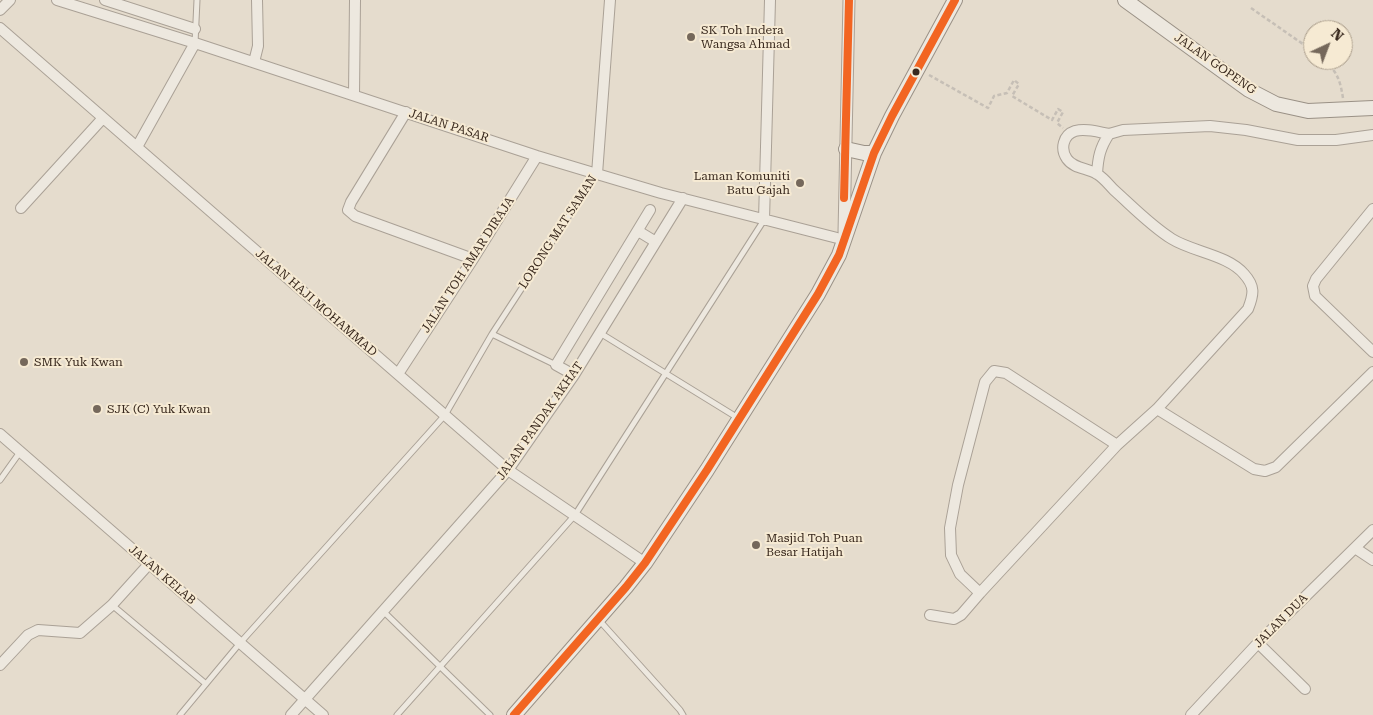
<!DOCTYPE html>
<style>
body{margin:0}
#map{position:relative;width:1373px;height:715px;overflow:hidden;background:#e5dccd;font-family:"Roboto Serif",serif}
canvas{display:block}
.north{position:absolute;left:1303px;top:20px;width:50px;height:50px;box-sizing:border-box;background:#f6ead3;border:1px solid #aa9d8b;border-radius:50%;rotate:43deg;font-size:14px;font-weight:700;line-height:20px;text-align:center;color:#39291e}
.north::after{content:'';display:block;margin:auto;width:18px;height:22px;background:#75685b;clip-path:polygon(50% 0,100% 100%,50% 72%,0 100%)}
</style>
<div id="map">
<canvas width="1373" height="715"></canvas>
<div class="north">N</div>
</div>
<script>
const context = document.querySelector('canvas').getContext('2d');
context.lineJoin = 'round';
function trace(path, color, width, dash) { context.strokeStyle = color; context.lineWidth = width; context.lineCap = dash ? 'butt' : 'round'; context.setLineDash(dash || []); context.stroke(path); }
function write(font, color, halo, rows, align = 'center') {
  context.font = font + ' "Roboto Serif",serif'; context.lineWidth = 4; context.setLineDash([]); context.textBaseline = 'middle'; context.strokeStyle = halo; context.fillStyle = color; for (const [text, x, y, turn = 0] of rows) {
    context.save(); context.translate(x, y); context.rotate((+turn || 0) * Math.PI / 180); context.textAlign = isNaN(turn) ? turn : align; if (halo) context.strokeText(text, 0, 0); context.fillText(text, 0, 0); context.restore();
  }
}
const service = new Path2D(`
 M195,43l2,-43
 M600,333l138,85
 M492,334l64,31
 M0,480l20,-28
 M112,605l94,79
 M383,611l107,104
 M599,620l81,90 3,5
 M180,715l60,-72 205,-228 47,-81 104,-160
 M397,715l178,-200 189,-295`);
const minor = new Path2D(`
 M57,0l138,43 342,113 60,18 64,19 184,47
 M105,0l90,29
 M0,10l10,-10
 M0,28l508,442 137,93
 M254,62l4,-16 -1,-46
 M354,95l1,-95
 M406,112l-55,90 -3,8 7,6 118,43
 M1109,134c-11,-2 -23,-6 -34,-3 -12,4 -15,18 -8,28 7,10 21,9 30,15 7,4 12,11 17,16 19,17 37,36 58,49 21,13 56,16 72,35 11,12 10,20 4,35l-91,100 -40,36 -137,148 -20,-19 -9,-19 -1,-27 8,-43 27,-103 9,-11 12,2 111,72
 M137,147l58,-104
 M597,174l13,-174
 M1097,174c1,-17 3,-26 12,-40l14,-4 87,-4 36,4 52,10h38l37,-5
 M21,208l82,-90
 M1373,209l-57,70 -3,7 2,10 58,56
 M764,220l6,-220
 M638,231l18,11
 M398,374l75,-115 64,-103
 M574,375l-18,-10 94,-155
 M1157,409l97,60 11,2 11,-4 97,-95
 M0,434l323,281
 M1355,548l18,12
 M930,615l24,4 7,-4 19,-22
 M1258,643l47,46
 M0,665l28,-30 10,-5 42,3 32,-28 37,-41
 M291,715l217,-245 66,-95 109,-177
 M1191,715l67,-72 115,-113`);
const tertiary = new Path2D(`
 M844,233l5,-233`);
const secondary = new Path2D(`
 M1125,0l124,90 27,14 32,7 65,-3
 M846,149l18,4h10
 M514,715l112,-128 19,-24 62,-93 111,-176 21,-39 35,-102 18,-37 63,-116`);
trace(service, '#aaa196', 7);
trace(minor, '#aaa196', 12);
trace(tertiary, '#aaa196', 13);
trace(secondary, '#9a9186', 16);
trace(new Path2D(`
 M1251,8l62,43
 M1325,60c13,14 15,20 18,38
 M929,75l59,33 6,-12 13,-3 7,-13 5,4 -7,12 40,24 6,-11 5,3 -6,11 6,5`), '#c6bfb6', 2.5, [4, 2.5]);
trace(service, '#ede8df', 5);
trace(minor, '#ede8df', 10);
trace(tertiary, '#ede8df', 11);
trace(secondary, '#ede8df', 14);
trace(new Path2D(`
 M844,198l5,-198
 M514,715l112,-128 19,-24 62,-93 111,-176 21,-39 35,-102 18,-37 63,-116`), '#f26522', 8);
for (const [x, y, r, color] of [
 [691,37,5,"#75685b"],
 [916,72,4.5,"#39291e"],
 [800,183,5,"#75685b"],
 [24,362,5,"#75685b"],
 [97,409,5,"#75685b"],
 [756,545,5,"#75685b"]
]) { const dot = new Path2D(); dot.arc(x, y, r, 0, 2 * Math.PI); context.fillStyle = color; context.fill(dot); trace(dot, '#f6ead3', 2); }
write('12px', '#39291e', '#f6ead3', [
 ["SK Toh Indera",701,30],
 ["Wangsa Ahmad",701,44],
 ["Laman Komuniti",790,176,"right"],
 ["Batu Gajah",790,190,"right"],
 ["SMK Yuk Kwan",34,362],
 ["SJK (C) Yuk Kwan",107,409],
 ["Masjid Toh Puan",766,538],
 ["Besar Hatijah",766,552]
], 'left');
write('12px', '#39291e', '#f6ead3', [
 ["JALAN GOPENG",1215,64,35],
 ["JALAN PASAR",449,126,18],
 ["LORONG MAT SAMAN",558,232,-57],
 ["JALAN TOH AMAR DIRAJA",468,265,-57],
 ["JALAN HAJI MOHAMMAD",316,303,41],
 ["JALAN PANDAK AKHAT",540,421,-55],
 ["JALAN KELAB",162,575,41],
 ["JALAN DUA",1281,621,-45]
]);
</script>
